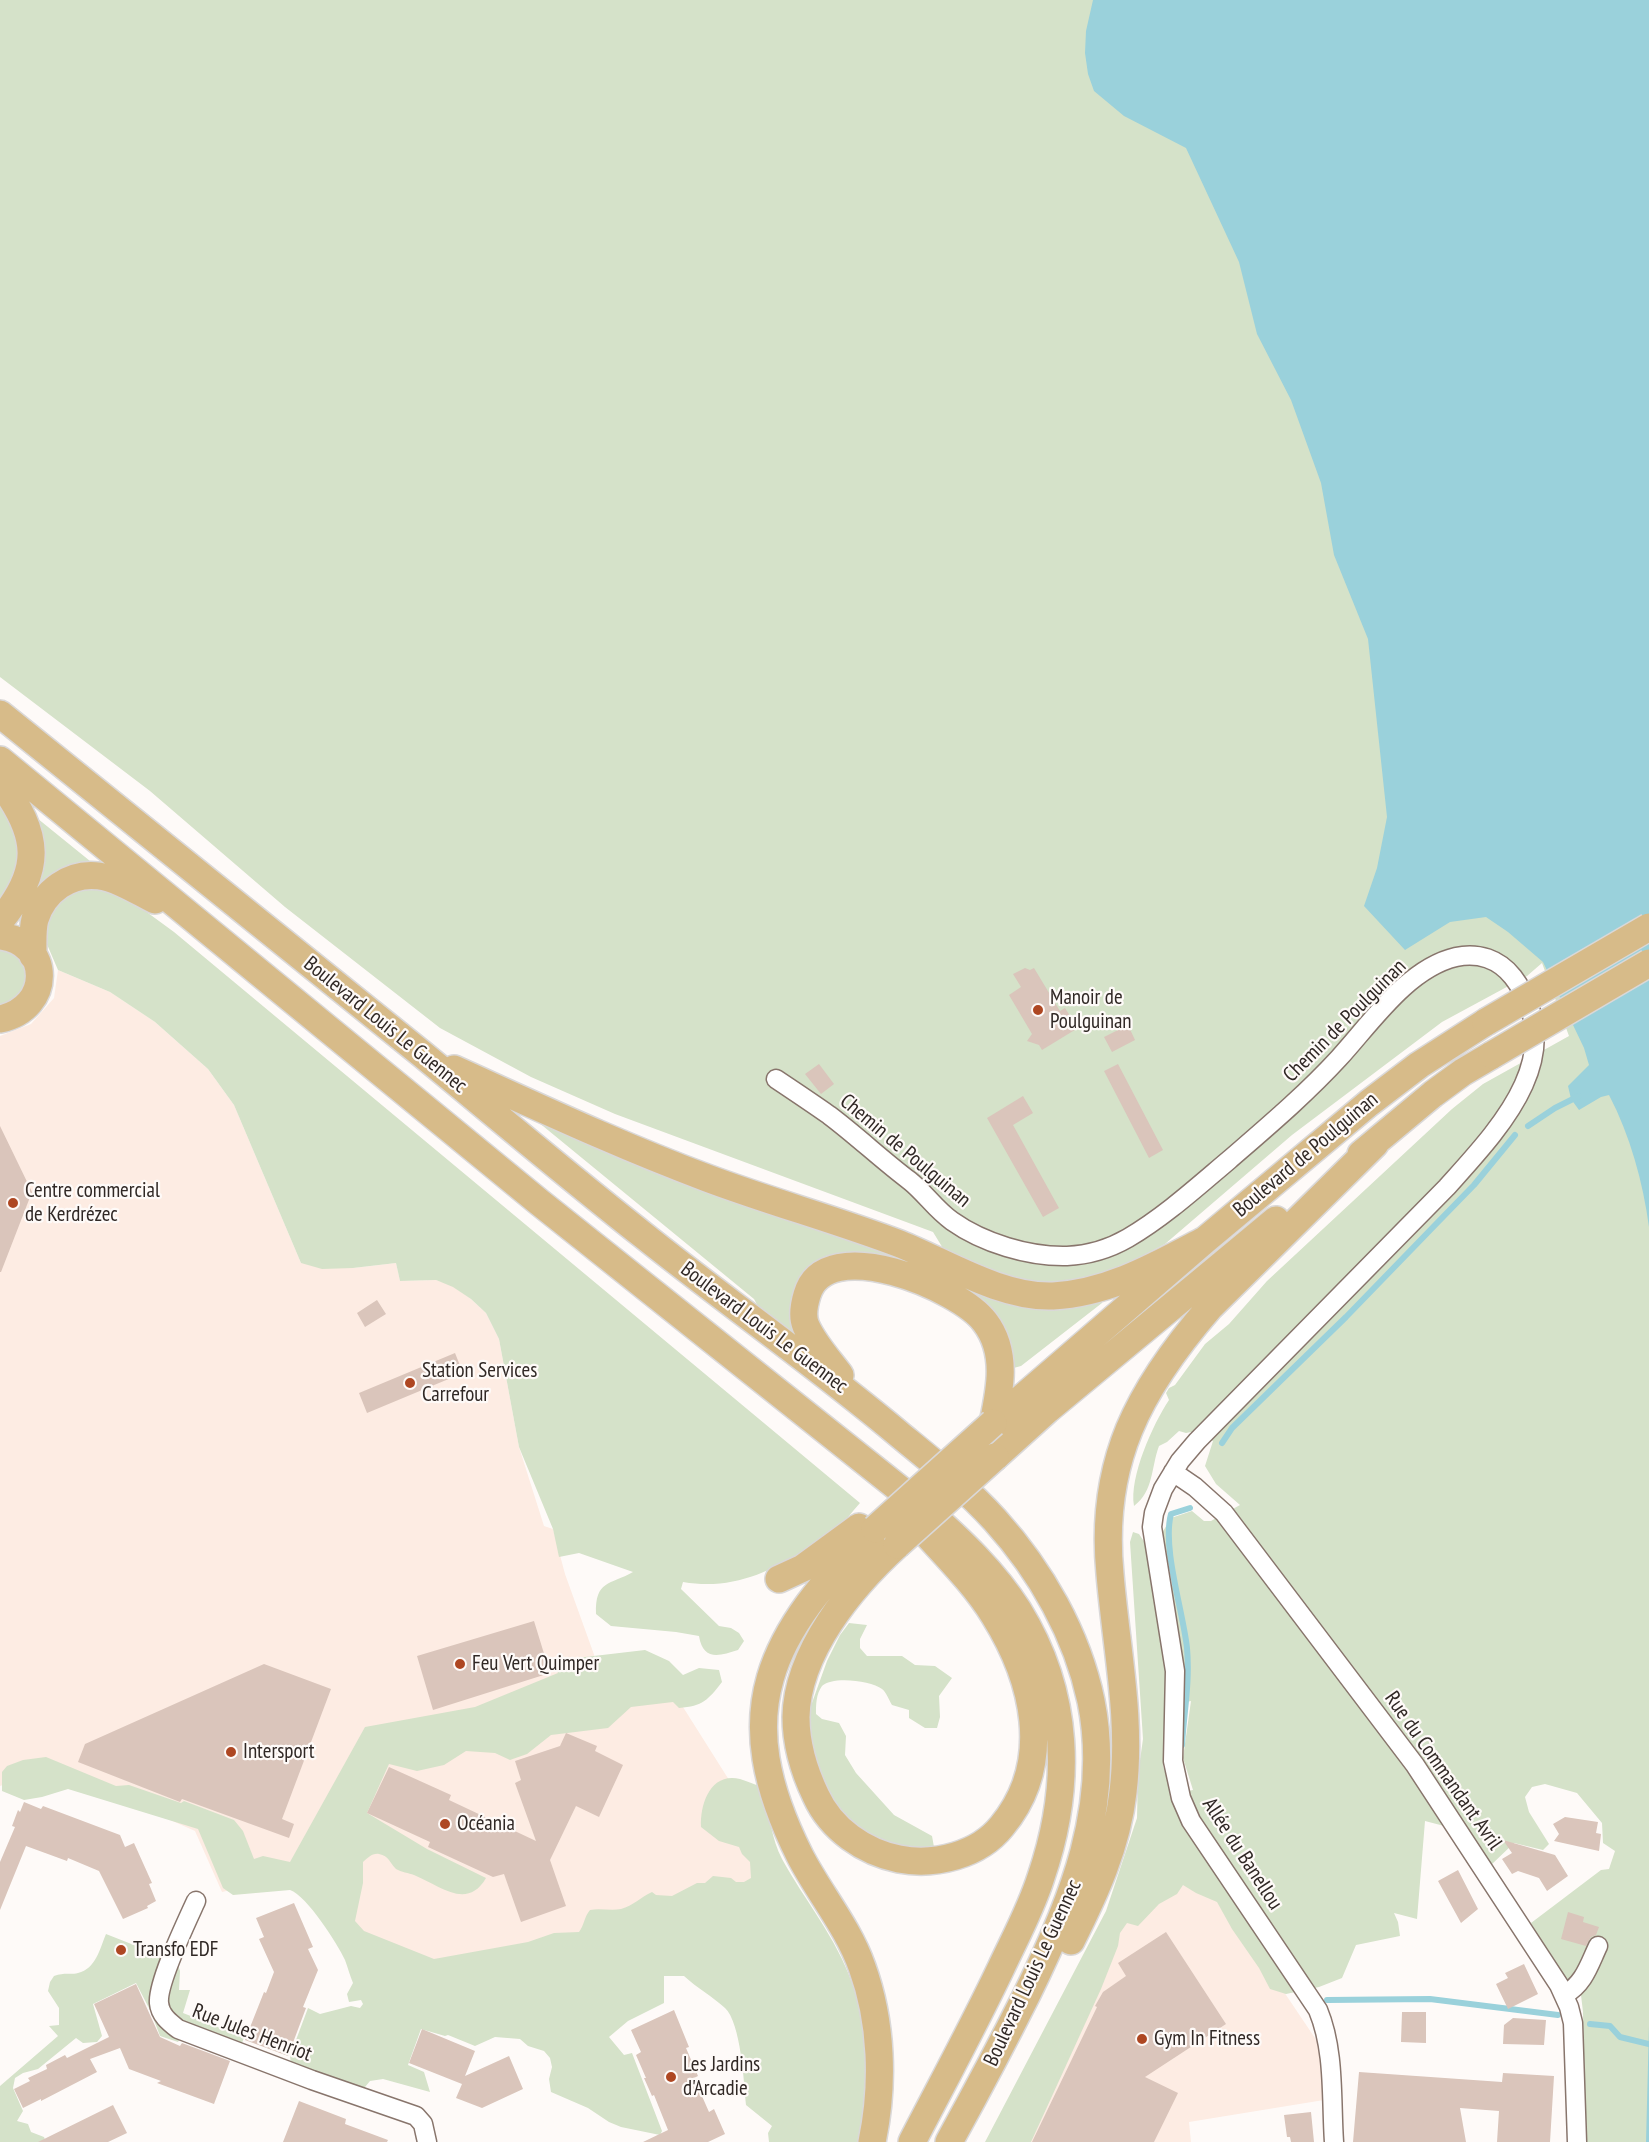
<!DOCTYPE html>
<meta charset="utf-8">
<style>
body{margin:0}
canvas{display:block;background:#fefaf8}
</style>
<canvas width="1649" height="2142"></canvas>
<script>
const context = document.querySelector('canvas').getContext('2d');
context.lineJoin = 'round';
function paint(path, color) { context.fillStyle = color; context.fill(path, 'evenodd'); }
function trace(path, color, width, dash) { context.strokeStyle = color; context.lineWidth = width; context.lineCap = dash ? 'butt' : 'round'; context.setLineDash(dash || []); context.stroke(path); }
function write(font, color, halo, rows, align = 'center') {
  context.font = font + ' "PT Sans Narrow",sans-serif'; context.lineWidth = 4.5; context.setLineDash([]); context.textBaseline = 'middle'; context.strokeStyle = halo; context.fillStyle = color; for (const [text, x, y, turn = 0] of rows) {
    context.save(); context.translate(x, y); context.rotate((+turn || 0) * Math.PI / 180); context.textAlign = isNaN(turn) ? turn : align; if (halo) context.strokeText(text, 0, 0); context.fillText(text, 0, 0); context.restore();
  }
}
paint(new Path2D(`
 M58,970l52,22 45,30 53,47 26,36 67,158 52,5 43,-5 4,18 36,-1 17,6 18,13 15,14 13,26 20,108 25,79 9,3 12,45 36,100 58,-5 89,141 43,78 -409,126 -80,-134 -17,-2 -63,14 -27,-61 -144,-64 -51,19v-750l31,-12 23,-26z
 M1175,1830l144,214 5,56 -135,22 2,20h-173l103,-228z`), '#fdece3');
paint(new Path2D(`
 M0,0h1557l92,891v1251h-64l-2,-130 -2,-17 4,-10 -21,-3 -33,-59 70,-53 8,-1 6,-18 -12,-8 -1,-20 -25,-30 -32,-9 -13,3 -7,10 4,15 20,32 -6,6 -29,-7 -24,23 -19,-33 -46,-12 -8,98 -23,-6 4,9 2,14 -44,9 -14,33 -23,9 -33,7 -16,-5 -11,-21 -27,-39 -15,-27 -21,-9 -13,-8 -6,9 -18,10 -21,22 -11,-3 -7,10 -2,13 -17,43 -70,153h-46l121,-231 31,-93 1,-44 5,-35 -13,-197 3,-10 6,2 8,12 7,49 19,-10 -11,-52 9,-15 21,-7 12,10h7l29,-16 -24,-21 -11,-18 8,-25 -22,-9 -5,1 -7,-2 -12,11 -8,4c-8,21 -5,45 -25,60 -5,-29 19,-82 35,-106l-3,-7 3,-5 6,-3 30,-41 24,-20 38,-43 185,-172 31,-25 86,-48 -27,-73 -15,13 -85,46 -150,113 -127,109 -62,33 -38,9 -39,-4 -36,-12 -46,-20 -11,-18 -318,-118 -84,-37 -91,-49 -155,-121 -135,-116 -150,-114zM1191,1701l-8,57 10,32 -21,4 -9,-28 3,-59z
 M0,792l20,56 1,25 -21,41z
 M32,814l58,47 2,5 -61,27z
 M95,885l38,17 41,30 686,571c-9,10 -18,22 -27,31 -8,7 -19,12 -28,17 -40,23 -75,39 -122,31l-2,7 38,37 12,2 8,5 5,8 -6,9c-19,6 -35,11 -39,-14l-23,-4 -65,-6 -15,-12c-1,-34 14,-29 37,-42l-54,-19 -20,4 -6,-28 -34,-82 -20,-108 -13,-26 -15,-14 -18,-12 -17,-7 -36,1 -4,-18 -43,5 -31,1 -21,-6 -67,-158 -26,-36 -53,-47 -45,-30 -52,-22 -12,-28 -2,-20 15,-26z
 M0,949c24,2 34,31 18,48 -5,4 -12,6 -18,8z
 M521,1108l187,76 277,109 116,3 1,7 -81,63 -11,3 -18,-52 -150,-62 -42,75 -8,6 -30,-22 -8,-15z
 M849,1623l18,2 -7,14v9l7,8h35l13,9 20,1 17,12 -13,18 1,21 -3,11h-12l-16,-10v-8l-17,-5c-3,-5 -6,-13 -10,-16 -11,-9 -51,-13 -60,-3 -6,8 -6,19 -6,28l6,5 17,4 7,13 -1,19 11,18 38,42 38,21 2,11 -22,1 -17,-3 -37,-17 -21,-18 -28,-52 -1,-44 19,-53 13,-26z
 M645,1650l24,11 14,14 16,-7 20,2 3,12c-14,18 -19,24 -43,26l-6,-6 -42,5 -23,21 -57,7 -24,19 -17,6 -15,-7 -29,-2 -22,14 -27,6 -28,-7 -22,49 60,36 59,29c-19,33 -47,7 -72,-3 -5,-2 -13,-3 -18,-6 -6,-6 -7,-13 -17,-15 -7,-1 -11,4 -16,8v21l-8,38 9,10 70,28 94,-17 26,-9 25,-1c5,-6 5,-15 11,-22 10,-2 21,1 31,-1 12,-3 20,-12 31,-17l4,3 16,1 25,-13h8l8,-7 18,2 5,4h8l7,-4 -1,-16 -8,-8 -3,-7 -20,-6 -18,-14c-1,-24 10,-55 39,-48 7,2 13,5 19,7l4,7c6,21 9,47 19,66 23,42 54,78 70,124 19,56 15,102 9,159h-92l-1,-9 4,-7 -26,-21c-2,-22 -5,-82 -21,-97 -13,-12 -28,-20 -41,-32h-20v27l-36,18 -19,16 15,18 8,-2 30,78 -2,4 -39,-8 -12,-5 -21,-14 -37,-16 -2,-13 3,-12 -2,-9 -6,-7 -16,-5 -8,-7 -25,-2 -20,9 -27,-11 -3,1 -24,-7 -13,36 16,7 6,20 -47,-13 -13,2 -10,12 -48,-2 -21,-27 -1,-8 18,-48 12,6 31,-8 9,2 3,-4 -2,-4 -12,2 -2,-8 6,-11c-3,-7 -5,-15 -8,-23 -8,-17 -38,-64 -55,-70l-57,5 -10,-7 -25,-59 -130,-40 -26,8 -18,3 -22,-9v-19l5,-6 16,-6 23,-3 70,29 13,-1 52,18 3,-2 50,19 9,11 11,28 9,-3 27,6 75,-135 110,-20 83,-34 -3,-11 13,-3z
 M106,1934l71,28 3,9 -1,19h11l-7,23 51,20 3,-8 4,-1 7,3 -6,16 -56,-15 -8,14 -18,-6 -9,-24 -15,-29 -43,21 9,32 -5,6 -14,1 -7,-5 -38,31 -15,4 -8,5 -2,10 10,23 -6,10 11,3 3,8 13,5 2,5h-46v-56l58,-50 -9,-10 10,-1v-17l-11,-17 2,-9 4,-6c11,-4 16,-1 24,-3 18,-4 22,-25 28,-39z`), '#d5e2c9');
paint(new Path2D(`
 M1093,0h556v1227c-6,-45 -19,-92 -40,-132l-8,2 -22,13 -8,-11 -3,-13 21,-21 -5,-17 -41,-86 -35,-30 -22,-15 -36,5 -45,28 -41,-44 13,-38 10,-51 -19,-178 -34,-84 -13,-72 -30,-83 -34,-66 -18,-72 -53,-114 -62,-32 -30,-25 -6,-17 -3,-21 1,-22z
 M1649,2025v117h-3z`), '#9ad1db');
trace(new Path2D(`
 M1528,1126l27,-18 24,-12
 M1222,1443l10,-15 114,-111 92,-95 36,-37 41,-50
 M1182,1745c2,-34 8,-63 5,-97 -4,-37 -25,-100 -16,-134l19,-6
 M1327,2000l103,-1 128,16
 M1590,2024l20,2 10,11 29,7`), '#9ad1db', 6);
paint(new Path2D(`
 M1025,968l5,2 4,-2 26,43 5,-3 13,20 -36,22 -3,-5 -12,-4 5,-7 -23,-39 12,-8 -8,-13z
 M1128,1025l7,15 -23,12 -8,-15z
 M819,1064l15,20 -13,10 -16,-20z
 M1118,1064l45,86 -14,8 -45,-87z
 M1023,1096l10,17 -20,12 46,83 -16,9 -56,-99z
 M0,1126l32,66 -31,80h-1z
 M377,1300l9,14 -21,13 -8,-14z
 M455,1353l8,20 -96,40 -8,-20z
 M534,1621l16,52 -117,37 -16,-54z
 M264,1664l67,25 -49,130 12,5 -5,14 -107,-39 -2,3 -102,-40 7,-18z
 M566,1733l31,13 -2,5 28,14 -24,52 -23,-11 -26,54 16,46 -45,16 -17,-48 -11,3 -65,-30 2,-5 -63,-29 22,-46 62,28 -2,5 87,41 -21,-58 6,-3 -6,-19 45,-15z
 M24,1802l17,7 2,-3 77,29 5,12 9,-4 18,40 -3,1 7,17 -9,5 1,2 -25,11 -24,-48 -31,-13 -1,3 -41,-15 -26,64v-48l15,-35 -3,-1 6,-16 2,2z
 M1565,1817l33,5 -2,11 5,1 -2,17 -45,-10 5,-7 -6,-10z
 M1503,1840l52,15 13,21 -21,15 -8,-13 -21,-7 -6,3 -10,-15 10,-6z
 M1458,1870l20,39 -17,14 -23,-42z
 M294,1903l19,44 -5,2 10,21 -15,37 3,1 -18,48 -43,-16 19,-48 2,1 8,-21 -15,-33 5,-2 -8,-19z
 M1568,1912l16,5 -1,5 16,5 -3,8 -5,2 -5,9 -25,-7z
 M1166,1932l60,92 -81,53 33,16 -24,49h-122l65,-135 -2,-1 8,-14 23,-16 -8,-13z
 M1524,1964l14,30 -30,15 -12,-25 12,-6 -3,-5z
 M136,1984l24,53 20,9 2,-3 48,18 -16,43 -57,-21 4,-2 -32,-12 -9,-21 -30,11 7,13 -56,29v-2l-18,9 -9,-19 16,-8 -2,-3 19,-9 -1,-4 19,-10 2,3 42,-21 -15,-33z
 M674,2010l15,37 -3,1 12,28 -4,2 15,34 5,-3 11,25 -17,8h-65l25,-12 -14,-35 -2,1 -8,-18h2l-10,-23 5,-3 -10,-22z
 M1402,2012h24v31l-25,-1z
 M1513,2018l33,2 -2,25 -41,-1 1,-19z
 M422,2029l53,22 -10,25 44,-20 14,33 -41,19 -26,-10 6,-14 -53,-21z
 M1359,2072l143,10 1,-9 51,3 -4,66h-53l2,-31 -39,-3 6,34h-113z
 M299,2101l47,18 -1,5 43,16 -1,2h-104z
 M113,2105l14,28 -19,9h-70z
 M1311,2112l3,30h-23l-1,-5h-3l-3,-22z`), '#dac5bb');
const minor = new Path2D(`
 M776,1079c18,12 36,24 53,36 28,21 53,45 81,66 15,12 26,29 42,40 31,22 77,36 115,35 22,-1 42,-7 61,-18 36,-21 69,-51 101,-78 38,-33 76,-65 110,-102 32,-35 69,-90 117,-101 22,-5 43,2 57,20 59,78 -15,153 -66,210l-250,254 -17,20 -17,28 -9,24 -2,14 23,144 -2,90 8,37 10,23 127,189c17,41 13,88 16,132
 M1173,1472l22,15 29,26 191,252 144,220 10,22 4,16 4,119
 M196,1901c-9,20 -39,82 -37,102 1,12 10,19 19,26l134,51 104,36 7,8 4,18
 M1564,1995c20,-11 25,-30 34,-49`);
const primary = new Path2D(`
 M0,714c141,113 282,226 422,340 74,61 146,122 221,181 85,68 174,130 257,200 33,27 67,54 95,85 46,51 82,114 96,181 21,104 -19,202 -64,293 -25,50 -51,99 -78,148
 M0,760l539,442 387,308c34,30 68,62 92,100 52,84 54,176 23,267 -10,32 -26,61 -40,91 -28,59 -59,116 -89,174
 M0,782c40,53 43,88 0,139
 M0,936c52,6 53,72 0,83
 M33,956c0,-12 -1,-26 2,-37 9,-28 35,-47 64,-43 20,3 38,15 56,24
 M454,1069c84,38 167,77 253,109 64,24 130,42 193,66 47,19 102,54 153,52 56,-3 104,-31 152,-56
 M1361,1154l72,-60 30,-22 29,-17
 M840,1375c-12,-16 -26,-31 -34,-49 -4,-9 -2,-21 1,-31 18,-64 153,-7 178,27 23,30 15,68 8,101
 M993,1423l212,-183 164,-137 50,-38 67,-43
 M995,1457l52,-47 229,-190
 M897,1545c-46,42 -100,107 -101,172 0,28 8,54 20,79 15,33 48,56 83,63 36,7 80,-4 103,-33 53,-64 32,-147 -8,-211 -23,-37 -57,-68 -85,-101
 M779,1579l24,-11 56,-41
 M1071,1941c24,-48 46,-95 52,-149 9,-73 -7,-145 -13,-218 -11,-112 29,-185 100,-267l165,-163
 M872,2142c12,-57 10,-120 -10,-175 -14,-40 -43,-74 -62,-111 -73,-145 -31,-221 75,-327`);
trace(minor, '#88756c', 21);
trace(primary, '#dad8d8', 30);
trace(minor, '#fff', 18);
trace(primary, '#d7bb89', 27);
const primaryBridge = new Path2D(`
 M1486,1022l163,-95
 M1492,1055l157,-92
 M875,1529l118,-106
 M897,1545l98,-88`);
trace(primaryBridge, '#dad8d8', 30, []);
trace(primaryBridge, '#d7bb89', 27);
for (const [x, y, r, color] of [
 [1038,1010,6,"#ae4722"],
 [13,1203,6,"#ae4722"],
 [410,1383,6,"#ae4722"],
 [460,1664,6,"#ae4722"],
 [231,1752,6,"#ae4722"],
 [445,1824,6,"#ae4722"],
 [121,1950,6,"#ae4722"],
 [1142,2039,6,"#ae4722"],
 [671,2077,6,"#ae4722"]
]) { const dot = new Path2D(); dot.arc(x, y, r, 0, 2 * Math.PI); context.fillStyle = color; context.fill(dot); trace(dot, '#fefaf8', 2); }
write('21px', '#302825', '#fefaf8', [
 ["Manoir de",1050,998],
 ["Poulguinan",1050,1022],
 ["Centre commercial",25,1191],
 ["de Kerdrézec",25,1215],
 ["Station Services",422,1371],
 ["Carrefour",422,1395],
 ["Feu Vert Quimper",472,1664],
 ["Intersport",243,1752],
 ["Océania",457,1824],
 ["Transfo EDF",133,1950],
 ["Gym In Fitness",1154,2039],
 ["Les Jardins",683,2065],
 ["d'Arcadie",683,2089]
], 'left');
write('21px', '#302825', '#fefaf8', [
 ["Chemin de Poulguinan",1345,1021,-45],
 ["Boulevard Louis Le Guennec",385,1025,39],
 ["Chemin de Poulguinan",905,1151,40],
 ["Boulevard de Poulguinan",1306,1155,-40],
 ["Boulevard Louis Le Guennec",764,1328,37],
 ["Rue du Commandant Avril",1443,1771,55],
 ["Allée du Banellou",1242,1854,57],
 ["Boulevard Louis Le Guennec",1033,1973,-65],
 ["Rue Jules Henriot",252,2033,21]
]);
</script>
